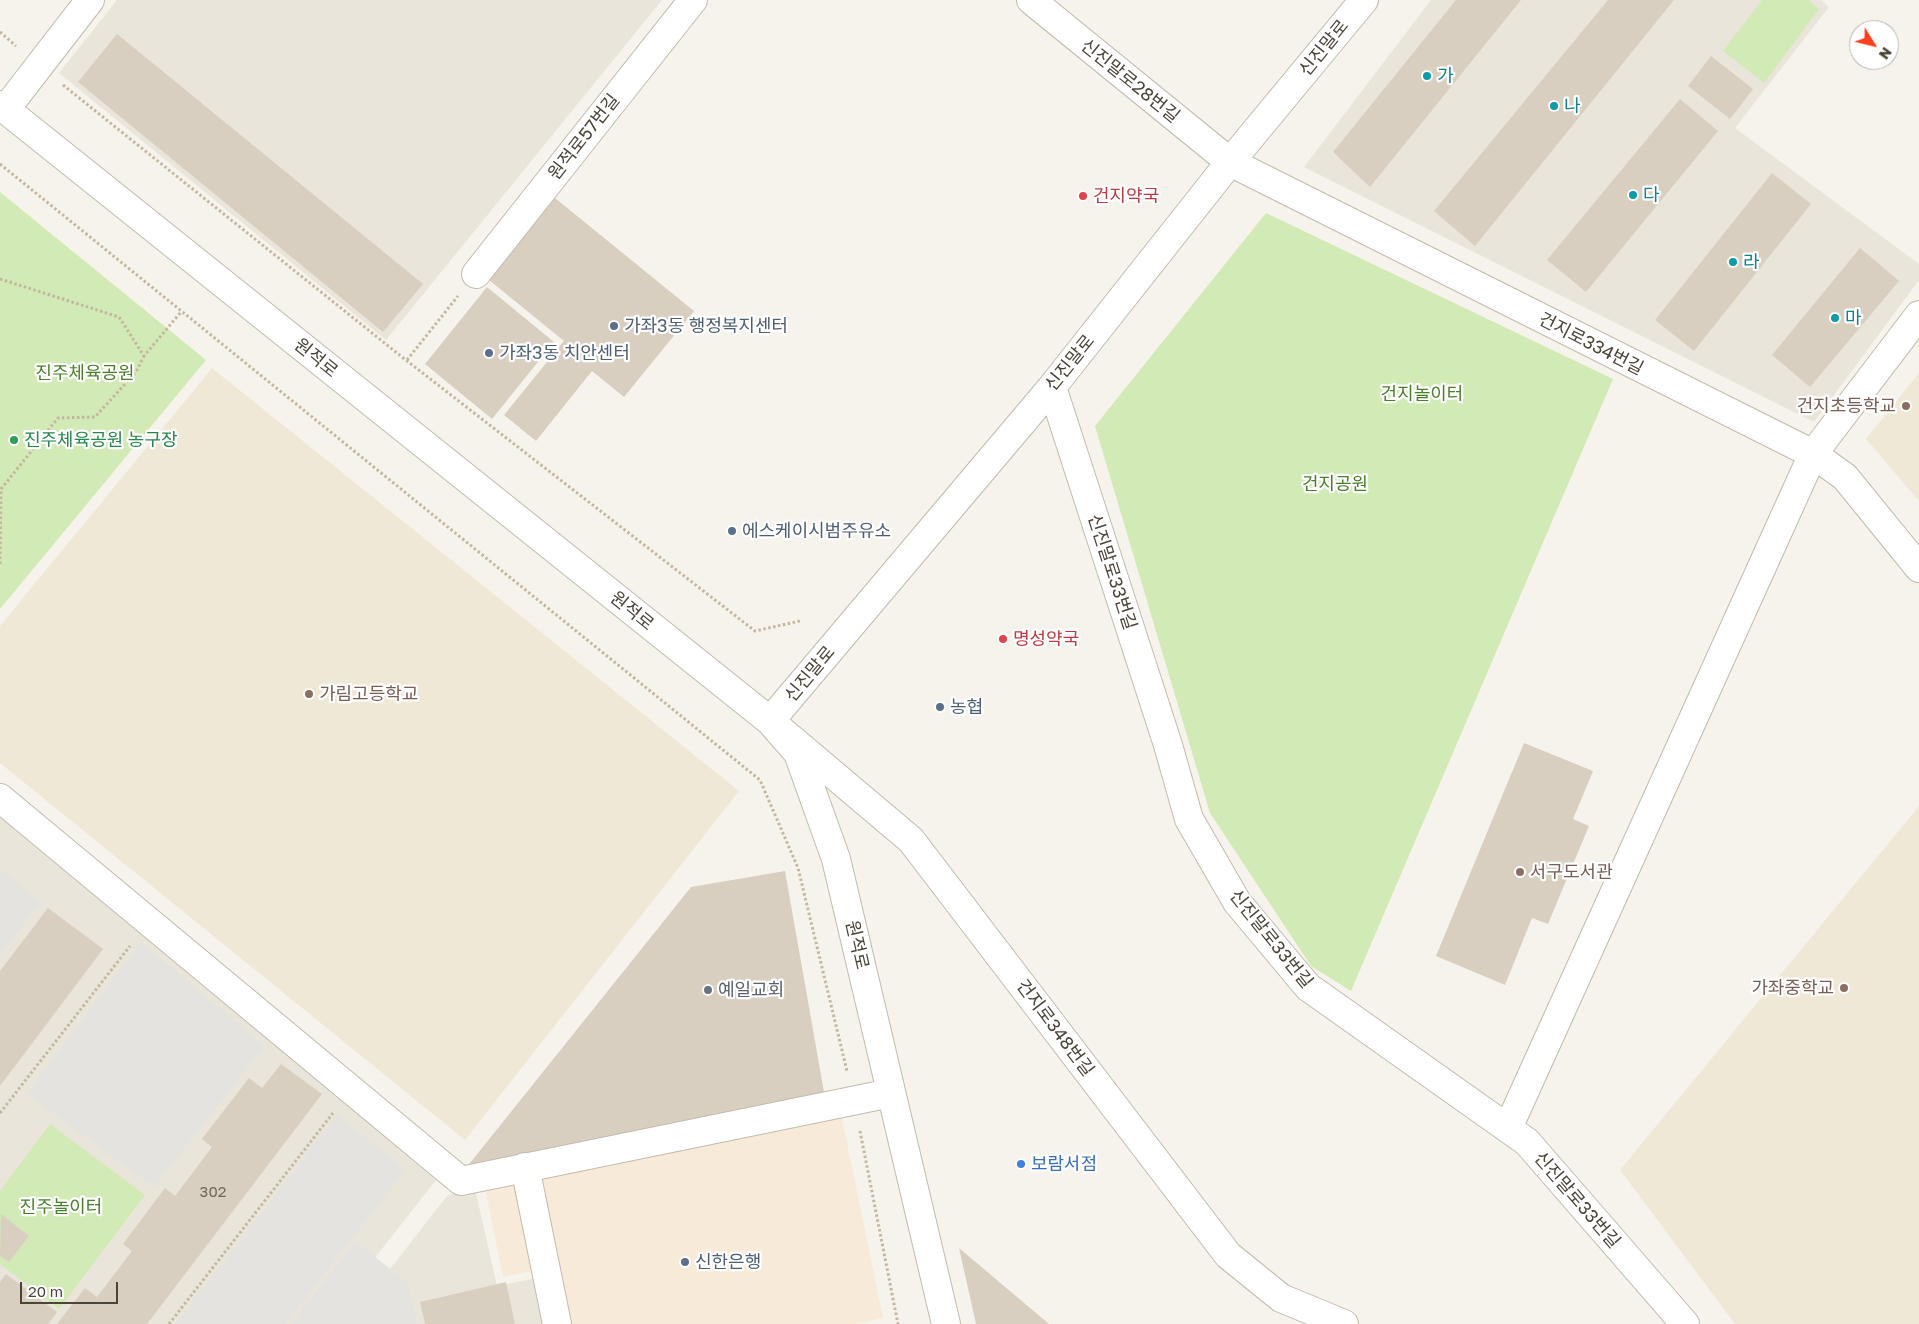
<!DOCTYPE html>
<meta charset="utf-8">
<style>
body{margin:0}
#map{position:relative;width:1919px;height:1324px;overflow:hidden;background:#f6f3ec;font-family:"Golos Text",sans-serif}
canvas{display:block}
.north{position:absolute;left:1849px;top:20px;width:50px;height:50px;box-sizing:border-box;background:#fff;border:1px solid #b7b4b0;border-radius:50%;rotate:126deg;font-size:14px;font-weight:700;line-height:20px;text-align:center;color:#4b4439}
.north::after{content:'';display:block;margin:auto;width:18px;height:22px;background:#fc3f1d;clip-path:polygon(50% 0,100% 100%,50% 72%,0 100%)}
.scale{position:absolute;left:20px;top:1282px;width:98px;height:22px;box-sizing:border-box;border:2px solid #4b4439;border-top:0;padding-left:6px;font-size:15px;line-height:18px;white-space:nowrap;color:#4b4439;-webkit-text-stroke:4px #fff;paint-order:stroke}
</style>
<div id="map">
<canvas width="1919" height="1324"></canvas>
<div class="north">N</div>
<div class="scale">20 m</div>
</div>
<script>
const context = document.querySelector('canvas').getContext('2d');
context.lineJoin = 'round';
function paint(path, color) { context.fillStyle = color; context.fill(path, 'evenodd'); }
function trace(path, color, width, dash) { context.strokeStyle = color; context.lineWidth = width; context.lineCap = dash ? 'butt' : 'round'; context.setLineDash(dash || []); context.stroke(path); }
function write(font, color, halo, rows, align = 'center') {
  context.font = font + ' "Golos Text","Noto Sans KR",sans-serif'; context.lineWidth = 4.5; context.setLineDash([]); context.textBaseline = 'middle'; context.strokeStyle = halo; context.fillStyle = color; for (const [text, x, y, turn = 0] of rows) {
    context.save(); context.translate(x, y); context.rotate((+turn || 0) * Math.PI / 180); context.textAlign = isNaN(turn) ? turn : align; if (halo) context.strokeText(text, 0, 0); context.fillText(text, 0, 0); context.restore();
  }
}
paint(new Path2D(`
 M117,0h545l-276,340 -327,-267z
 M1431,0h390l8,7 -94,121 184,136v16l-105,142 -510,-255z
 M0,814l436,366 -113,144h-323z
 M475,1189l22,97 40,-8 9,46h-199l100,-128z`), '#eae5da');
paint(new Path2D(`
 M841,1114l42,204 -29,6h-283l-12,-59 -56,12 -18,-89z`), '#f7ead8');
paint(new Path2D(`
 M212,368l527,423 -274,349 -465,-377v-137z
 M1919,373v128l-53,-62z
 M1919,806v518h-184l-115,-154z`), '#efe8d6');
paint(new Path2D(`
 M1762,0h46l11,9 -55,74 -41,-32z
 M0,192l206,168 -206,249z
 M1266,213l347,166 -262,612 -40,-25 -101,-153 -115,-387z
 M50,1124l95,71 -86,114 -59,-45v-73z`), '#d2eab5');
paint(new Path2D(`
 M0,869l40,34 -40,50z
 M141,942l123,104 -110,141 -127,-93z
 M337,1115l68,55 -120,154h-109z
 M356,1242l51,40 10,42h-126z`), '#e5e3e0');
paint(new Path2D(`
 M1456,0h65l-151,187 -37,-35z
 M1608,0h66l-199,246 -41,-35z
 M117,34l306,250 -40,48 -305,-250z
 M1711,56l42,33 -23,30 -42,-33z
 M1680,99l38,32 -132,161 -39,-32z
 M1772,173l39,31 -117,147 -39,-31z
 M555,198l139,113 -70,86 -32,-26 -56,70 -32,-26 60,-74 -75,-61z
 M1860,248l39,33 -89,106 -38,-32z
 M487,287l67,55 -62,77 -67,-55z
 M1524,743l69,28 -20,48 16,7 -41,98 -16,-6 -27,67 -69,-29z
 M785,871l39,221 -358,76 225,-281z
 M48,908l55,41 -103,137v-115z
 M281,1064l41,30 -175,230h-90l28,-36 12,9 35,-46 -9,-7 42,-56 10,8 37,-49 -10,-8 47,-61 13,10z
 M1,1214l28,22 -20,26 -9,-6z
 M959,1248l90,76h-73z
 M6,1274l51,38 -9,12h-48v-42z
 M506,1282l9,42h-90l-5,-22z`), '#d8cfc1');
const minor = new Path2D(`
 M1031,0l199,162 583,292 32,23 74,91
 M0,105l770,616 28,32 38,106 110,465
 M5,110l85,-110
 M476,274l217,-274
 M1052,387l116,358 21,74 48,83 71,85 219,155 158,182
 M0,798l461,383 430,-88
 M1508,1128l305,-674 106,-139
 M525,1167l32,157
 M1344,1324l-63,-26 -53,-43 -317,-415 -141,-119 282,-334 178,-225 134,-162`);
trace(minor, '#c2bbae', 30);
trace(new Path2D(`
 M0,32l16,14
 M63,85l339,272 353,274 45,-10
 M0,164l760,616 38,88 49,203
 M0,279l119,38 25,39 37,-44
 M407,360l51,-64
 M0,564l1,-75 57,-71 37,-1 41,-45 8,-16
 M0,1113l130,-167
 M860,1131l38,193
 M169,1324l164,-211`), '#c4b79f', 3, [2.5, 2.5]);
trace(minor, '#fff', 28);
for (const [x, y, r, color] of [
 [1427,76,5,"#0f9aa8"],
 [1554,106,5,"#0f9aa8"],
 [1633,195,5,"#0f9aa8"],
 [1083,196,5,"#e0444e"],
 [1733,262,5,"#0f9aa8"],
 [1835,318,5,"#0f9aa8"],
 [614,326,5,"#5c6f8a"],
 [489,353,5,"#5c6f8a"],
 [1906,406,5,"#8d6e63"],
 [14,440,5,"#2e9e5b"],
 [732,531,5,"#5c6f8a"],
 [1003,639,5,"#e0444e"],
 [309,694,5,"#8d6e63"],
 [940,707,5,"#5c6f8a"],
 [1520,872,5,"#8d6e63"],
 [1844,988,5,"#8d6e63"],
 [708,990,5,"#6b7280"],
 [1021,1164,5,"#3f7fe0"],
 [685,1262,5,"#5c6f8a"]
]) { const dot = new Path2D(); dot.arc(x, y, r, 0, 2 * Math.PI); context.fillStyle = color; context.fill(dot); trace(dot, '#fff', 2); }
write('15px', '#6e675b', null, [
 ["302",213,1192]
]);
write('18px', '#4b4439', '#fff', [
 ["신진말로",1324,48,-51],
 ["신진말로28번길",1130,81,39],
 ["원적로57번길",584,137,-52],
 ["건지로334번길",1591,344,27],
 ["원적로",316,358,39],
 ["신진말로",1070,363,-51],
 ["신진말로33번길",1112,572,72],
 ["원적로",632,611,39],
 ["신진말로",810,674,-50],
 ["신진말로33번길",1271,939,51],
 ["원적로",857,945,77],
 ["건지로348번길",1055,1028,53],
 ["신진말로33번길",1577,1200,49]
]);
write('18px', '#0d838f', '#fff', [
 ["가",1437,76],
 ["나",1564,106],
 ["다",1643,195],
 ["라",1743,262],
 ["마",1845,318]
], 'left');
write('18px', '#be3a42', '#fff', [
 ["건지약국",1093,196],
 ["명성약국",1013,639]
], 'left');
write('18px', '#4e5e75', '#fff', [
 ["가좌3동 행정복지센터",624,326],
 ["가좌3동 치안센터",499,353],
 ["에스케이시범주유소",742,531],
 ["농협",950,707],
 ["신한은행",695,1262]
], 'left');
write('18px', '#4a7f2a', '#fff', [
 ["진주체육공원",85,373],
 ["건지놀이터",1422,394],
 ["건지공원",1335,484],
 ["진주놀이터",61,1207]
]);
write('18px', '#785e54', '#fff', [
 ["건지초등학교",1896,406],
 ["가림고등학교",319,694,"left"],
 ["서구도서관",1530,872,"left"],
 ["가좌중학교",1834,988]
], 'right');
write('18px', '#27864d', '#fff', [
 ["진주체육공원 농구장",24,440]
], 'left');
write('18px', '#5b616d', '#fff', [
 ["예일교회",718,990]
], 'left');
write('18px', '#366cbe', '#fff', [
 ["보람서점",1031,1164]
], 'left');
</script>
